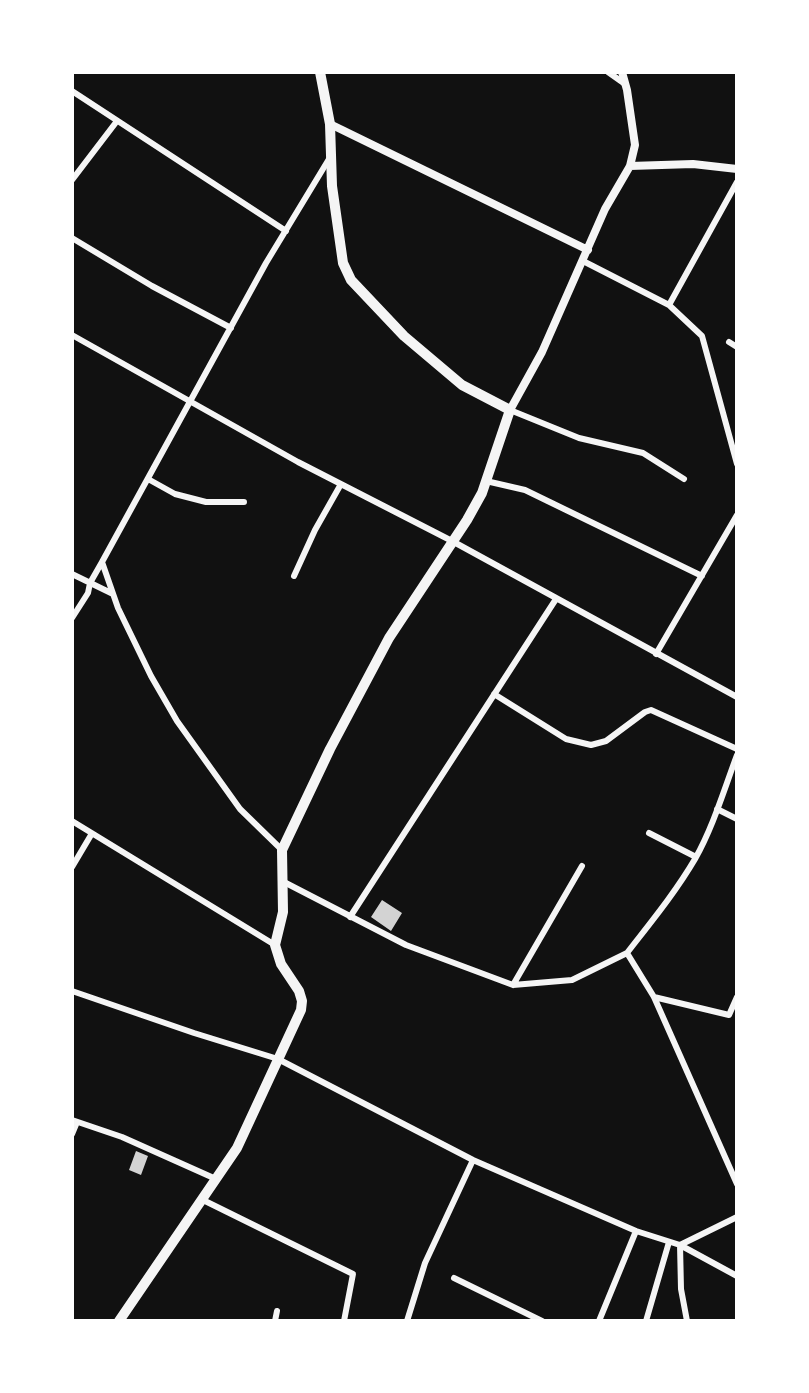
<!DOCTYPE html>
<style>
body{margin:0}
#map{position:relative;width:809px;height:1393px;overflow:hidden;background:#111;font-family:"Alegreya Sans",sans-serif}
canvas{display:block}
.frame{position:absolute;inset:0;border:74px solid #fff;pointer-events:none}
</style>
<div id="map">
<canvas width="809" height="1393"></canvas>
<div class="frame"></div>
</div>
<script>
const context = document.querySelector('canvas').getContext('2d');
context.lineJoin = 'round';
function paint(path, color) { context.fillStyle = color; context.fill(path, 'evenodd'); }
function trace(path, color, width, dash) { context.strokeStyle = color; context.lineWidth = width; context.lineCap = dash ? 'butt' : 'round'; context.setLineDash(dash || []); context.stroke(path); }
paint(new Path2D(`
 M382,900l20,13 -11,18 -20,-14z
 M136,1151l12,5 -7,19 -12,-5z`), '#d3d3d3');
trace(new Path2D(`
 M608,72l17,12
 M72,91l214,140
 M72,180l45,-59
 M72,238l80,48 79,42
 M583,261l86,44 33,31 35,128
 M669,305l68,-123
 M72,335l226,127 154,79 285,156
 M729,342l8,5
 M510,410l69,28 64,15 41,26
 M148,479l27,15 31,8h38
 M486,481l39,9 177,86
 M72,574l41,20
 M294,576l21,-46 26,-46
 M72,618l16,-25 2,-10 12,-21
 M656,654l81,-139
 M494,694l72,45 25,6 15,-4 39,-29 6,-2 86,39
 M737,755c-13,35 -24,72 -42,104 -20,34 -44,63 -68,94l27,44 83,187
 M717,809l20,10
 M72,821l203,124
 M649,833l47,24
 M282,850l-42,-41 -63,-88 -26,-45 -33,-68 -16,-46 164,-299 63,-104
 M72,867l19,-32
 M282,881l124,64 107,40 59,-5 55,-27
 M350,917l206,-318
 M513,985l69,-119
 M72,991l122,42 84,26 195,101 163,71 44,14 57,-28
 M654,997l75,18 8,-18
 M72,1120l50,17 94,42
 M72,1134l5,-12
 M203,1200l150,74 -9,47
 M680,1245l1,44 6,32
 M680,1245l57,31
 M454,1278l88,43
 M275,1321l2,-10
 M407,1321l18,-58 48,-103
 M599,1321l37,-90
 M646,1321l23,-79`), '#f5f5f5', 6);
trace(new Path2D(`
 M330,124l258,126
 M630,166l63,-2 44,5
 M510,410l32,-58 63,-143 25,-43 5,-21 -8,-55 -5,-18`), '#f5f5f5', 8);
trace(new Path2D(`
 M119,1321l118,-173 64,-138 1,-9 -3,-10 -18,-27 -6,-19 8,-33 -1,-62 48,-101 59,-111 78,-118 15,-27 28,-83 -48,-25 -58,-49 -53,-56 -8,-17 -11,-77 -2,-62 -10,-52`), '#f5f5f5', 10);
</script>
